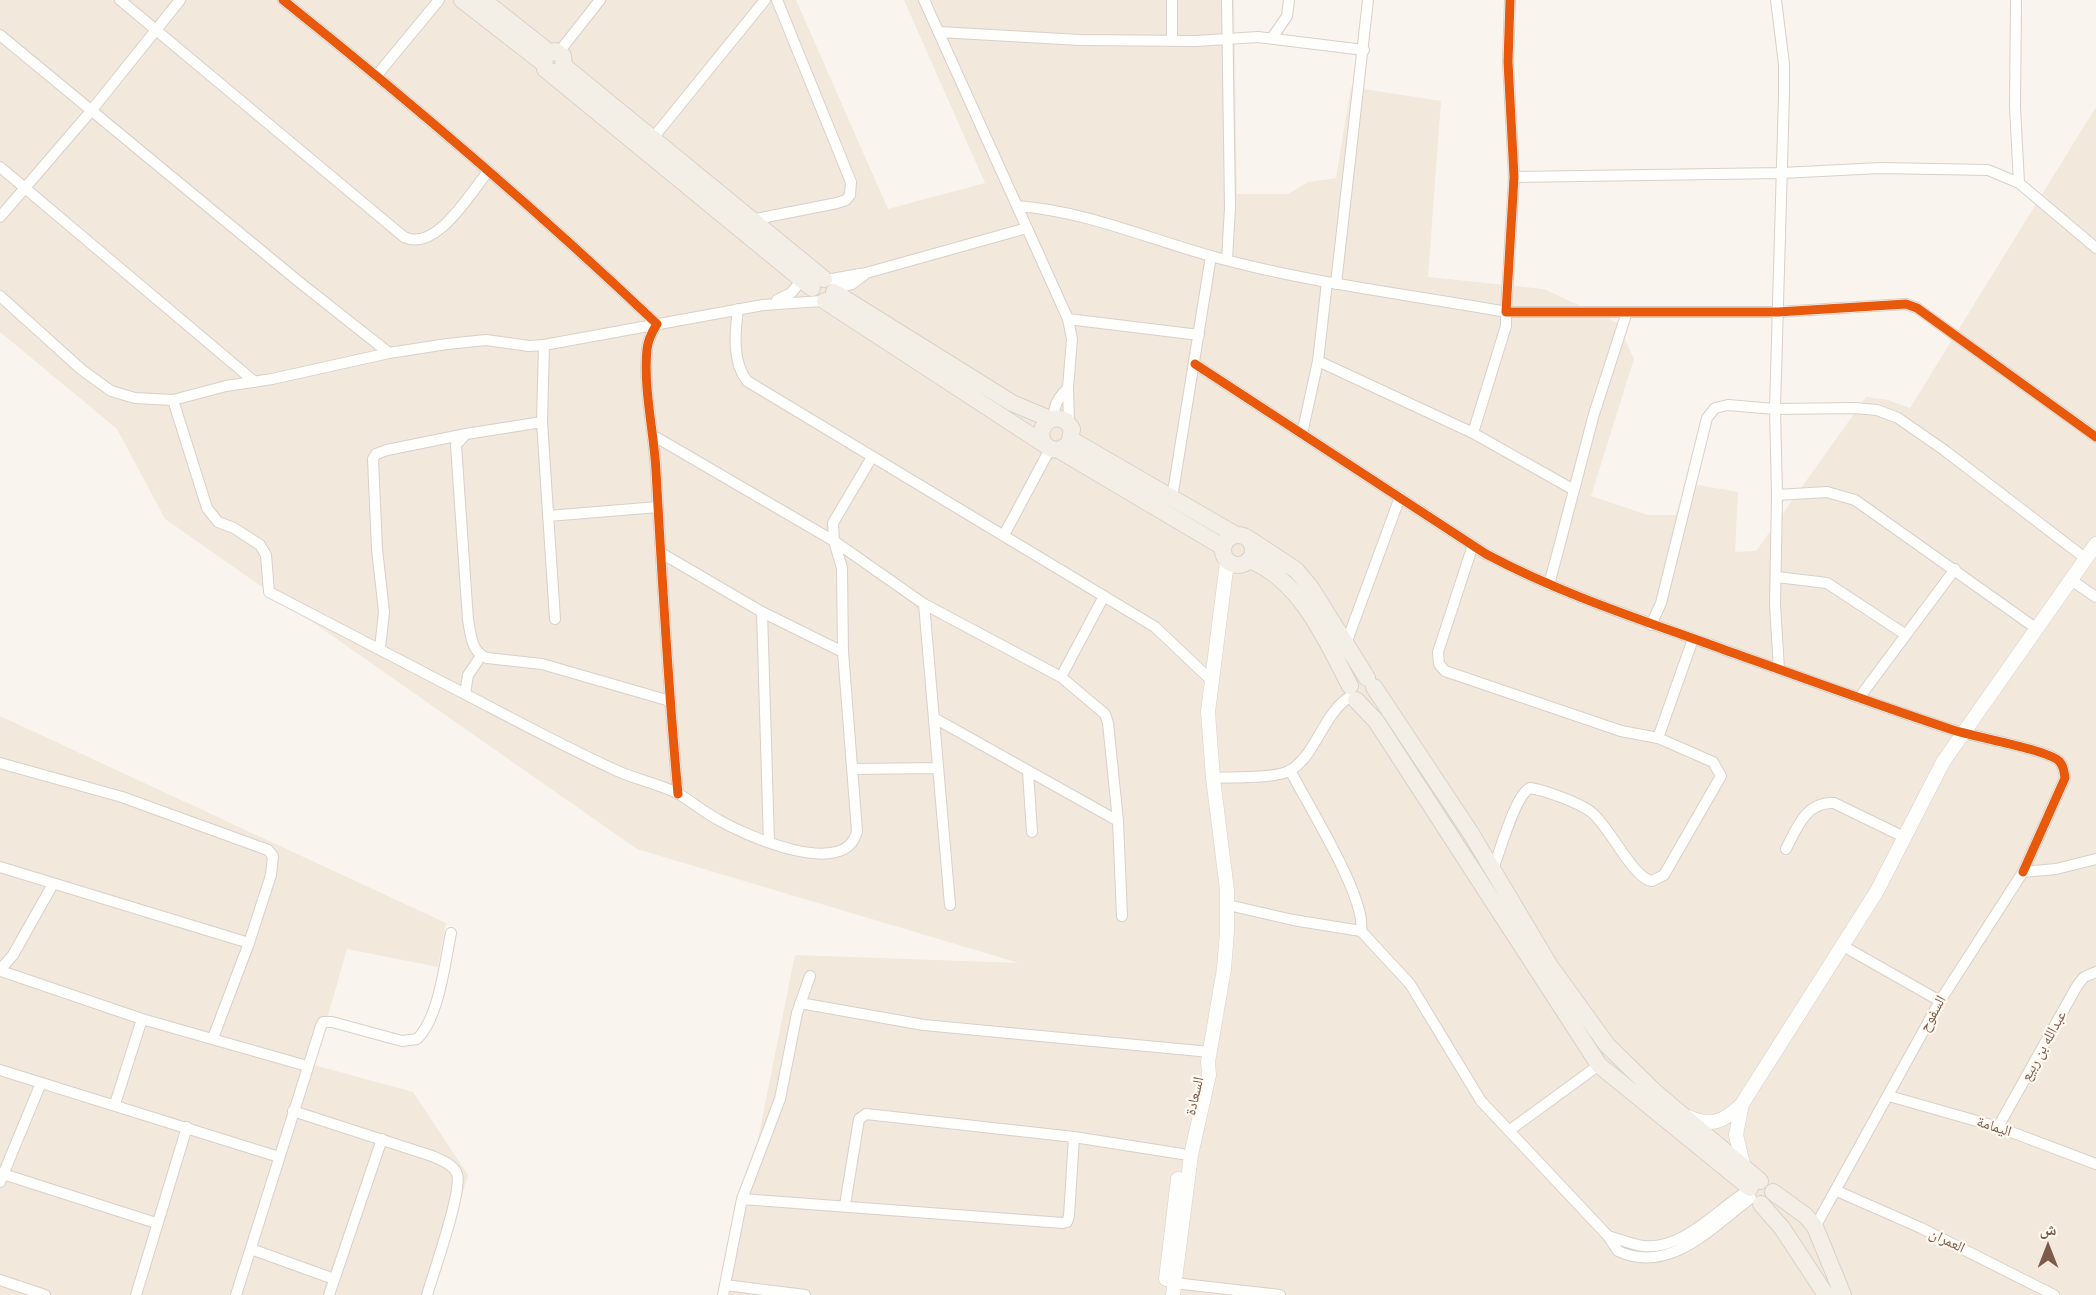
<!DOCTYPE html>
<meta charset="utf-8">
<style>
body{margin:0}
#map{position:relative;width:2096px;height:1295px;overflow:hidden;background:#f9f5ee;font-family:Manrope,"Noto Naskh Arabic",sans-serif}
canvas{display:block}
.north{position:absolute;left:2018px;top:1217px;width:60px;height:60px;-webkit-text-stroke:4px #fff9f1;paint-order:stroke;rotate:0deg;font-size:16px;font-weight:700;line-height:24px;text-align:center;color:#7c5b49}
.north::after{content:'';display:block;margin:auto;width:21px;height:27px;background:#7c5b49;clip-path:polygon(50% 0,100% 100%,50% 72%,0 100%)}
</style>
<div id="map">
<canvas width="2096" height="1295"></canvas>
<div class="north">ش</div>
</div>
<script>
const context = document.querySelector('canvas').getContext('2d');
context.lineJoin = 'round';
function paint(path, color) { context.fillStyle = color; context.fill(path, 'evenodd'); }
function trace(path, color, width, dash) { context.strokeStyle = color; context.lineWidth = width; context.lineCap = dash ? 'butt' : 'round'; context.setLineDash(dash || []); context.stroke(path); }
function write(font, color, halo, rows, align = 'center') {
  context.font = font + ' Manrope,"Noto Naskh Arabic",sans-serif'; context.lineWidth = 4.5; context.setLineDash([]); context.textBaseline = 'middle'; context.strokeStyle = halo; context.fillStyle = color; for (const [text, x, y, turn = 0] of rows) {
    context.save(); context.translate(x, y); context.rotate((+turn || 0) * Math.PI / 180); context.textAlign = isNaN(turn) ? turn : align; if (halo) context.strokeText(text, 0, 0); context.fillText(text, 0, 0); context.restore();
  }
}
paint(new Path2D(`
 M0,0h796l92,209 97,-26 -81,-183h330l3,194h51l20,-12 28,-4 15,-91 90,14 -13,176 116,12 73,34 17,36 -43,137 57,19h28l11,-32 51,9 -3,60 21,-1 110,-154 22,3 22,8 186,-301v1188h-1369l68,-340 224,8 -382,-114 -472,-330 -48,-90 -117,-97z
 M0,716l446,207 -8,44 -91,-18 -33,116 99,27 55,83 -36,120h-432z`), '#f2e8db');
const minor = new Path2D(`
 M120,0l284,237c32,15 65,-42 83,-64
 M283,0c129,103 255,211 374,324 -5,8 -9,15 -10,25 -4,39 7,83 9,122 6,108 12,216 22,323
 M924,0l144,319 4,20 -4,49 1,35
 M1172,0v41
 M1227,0l3,208 -3,51
 M1510,0l-2,62 6,115 -8,135h272l128,-8 11,4 179,129
 M1776,0l8,64v31l-9,314 2,86 -2,110 4,64
 M2016,0l-1,107 4,76
 M939,32l141,8 116,1 62,-4 106,13
 M0,35l298,246 91,72
 M1272,38l15,-22 2,-16
 M559,52l41,-52
 M377,75l62,-75
 M653,138l112,-138
 M0,167l255,215
 M1514,177l268,-4 98,-5 108,2 31,13 77,65
 M1017,206c68,5 129,32 194,50 96,27 196,38 295,56v14l-33,107
 M0,217l91,-106 89,-111
 M751,220l86,-17 9,-3 4,-5 1,-13 -74,-182
 M826,280l40,-7 161,-45
 M1336,284l32,-284
 M834,289l18,-5 12,-9
 M0,296l82,74 29,21 24,7 38,2 53,-14 46,-7 117,-26 58,-9 39,-4 43,6 15,-1 219,-40 59,-4
 M777,300l14,-7 12,-14
 M738,309c-3,23 -6,53 9,72l408,246 57,54
 M1068,319l131,16
 M544,345l-2,77 13,197
 M1318,361l155,72 101,57
 M1195,364l291,190c73,39 150,64 228,92 78,28 157,57 236,83 23,8 96,20 109,32 5,5 5,11 6,17l-42,94
 M173,400l34,108 11,14 16,6 26,17 6,10 3,37 196,102
 M1054,418c-1,-13 5,-21 14,-30
 M542,422l-76,12 -10,11 12,175c3,15 3,32 19,38l55,6 128,37
 M1302,434l16,-73 9,-79
 M654,436l180,105 90,63 137,73 44,37 3,9 10,98 4,95
 M1777,495l50,-3 28,8 182,129
 M1172,498l39,-242
 M548,516l110,-9
 M1004,535l46,-86
 M1473,545l-35,107 1,12 6,7 176,60 37,7 35,-99
 M661,553l101,59 81,40
 M1777,577l50,6 79,52
 M2071,580l25,17
 M1549,585l45,-171 33,-102
 M924,604l26,301
 M762,612l7,230
 M1651,625l10,-22 46,-185 8,-10 13,-3 47,4 80,-1 22,2 21,8 46,32 141,108
 M1347,641l53,-144
 M380,648l4,-36 -7,-63 -4,-90 3,-5 11,-4 79,-16
 M481,656l-13,19 -3,19c48,25 96,51 146,74 21,11 47,15 68,26 13,8 25,18 38,25 27,16 129,62 140,12l-14,-179 -1,-84 -8,-27 -1,-18 39,-66
 M1061,677l43,-81
 M1859,698l96,-129
 M936,719l182,102
 M0,763l122,34 146,53 5,6 -2,19 -22,68 -36,95
 M854,769l84,-1
 M1028,772l4,60
 M1213,778c18,-1 63,1 78,-8 27,-18 32,-57 60,-74
 M1786,849c11,-22 21,-48 48,-46l70,34
 M0,867l249,76
 M1493,869c7,-17 22,-74 37,-81 14,2 50,15 61,24 18,13 42,67 61,69l12,-6 57,-99 -8,-14 -55,-24
 M1228,905l65,15 68,11c6,-33 -54,-127 -71,-161
 M1361,931l49,53 71,117 127,135 10,15c52,24 94,-24 133,-53
 M1843,946l97,55
 M0,970l13,-15 40,-71
 M1,971l141,48 165,47
 M800,1003l124,22 286,27
 M0,1070l279,87
 M1889,1096l109,31 98,37
 M115,1104l27,-85
 M293,1111l139,45c9,4 21,8 25,18 6,16 -24,100 -30,121
 M1998,1127l79,-141 7,-9 12,-5
 M1510,1130l89,-65
 M3,1174l153,49
 M0,1182l41,-99
 M1837,1191l84,37 133,67
 M742,1199l321,24 4,-1 2,-6 5,-79
 M845,1205l14,-86 7,-5 208,23 108,17
 M1815,1227l125,-226 83,-129 33,-3 40,-10
 M1608,1236c12,3 24,9 36,10 40,4 73,-37 105,-56
 M251,1249l83,30
 M0,1280l45,15
 M1174,1283l106,12
 M725,1285l80,10
 M136,1295l51,-168
 M236,1295l85,-269 2,-4h9l70,19 15,-2c22,-21 28,-77 34,-106
 M329,1295l53,-156
 M723,1295l19,-96 38,-100 17,-86 13,-37`);
const tertiary = new Path2D(`
 M1688,1117c23,10 35,5 52,-11
 M1743,1164l-7,-29 6,-31 135,-213 66,-129 153,-218
 M1166,1279l12,-100
 M1173,1295l18,-140 18,-80 -1,-13 16,-93 3,-37v-42l-14,-112 -5,-66 19,-150`);
const primary = new Path2D(`
 M462,0l81,63
 M483,0l66,52
 M564,66l260,213
 M550,72h8l6,-6 -1,-10 -8,-5 -11,5 1,13 267,219
 M834,292l178,111 38,16
 M825,301l219,143
 M1072,440l164,95
 M1059,450l10,-6 3,-15 -6,-8c-26,-13 -36,29 -7,29l164,97
 M1223 550a15 15 0 1 1 30 0a15 15 0 1 1-30 0Z
 M1246,537l50,33 15,18 56,90
 M1250,560c51,21 76,80 100,126
 M1374,687l98,148 78,131 57,79 47,46 106,90
 M1356,700l20,21 223,344 151,123
 M1773,1192l33,24 9,11 28,68
 M1761,1204l21,24 44,67`);
trace(minor, '#d8d0ca', 12);
trace(tertiary, '#d8d0ca', 15);
trace(primary, '#dbd1ca', 18);
trace(minor, '#fefefc', 10);
trace(tertiary, '#fefefc', 14);
trace(primary, '#f4efe6', 16);
trace(new Path2D(`
 M283,0c129,103 255,211 374,324 -5,8 -9,15 -10,25 -4,39 7,83 9,122 6,108 12,216 22,323
 M1510,0l-2,62 6,115 -8,135h272l128,-8 11,4 179,129
 M1195,364l291,190c73,39 150,64 228,92 78,28 157,57 236,83 23,8 96,20 109,32 5,5 5,11 6,17l-42,94`), '#e8590c', 9);
write('15px', '#7c5b49', '#fff9f1', [
 ["السفوح",1933,1014,-61],
 ["عبدالله بن ربيع",2044,1046,-61],
 ["السعادة",1195,1096,-77],
 ["اليمامة",1994,1127,18],
 ["العمران",1947,1241,26]
]);
</script>
